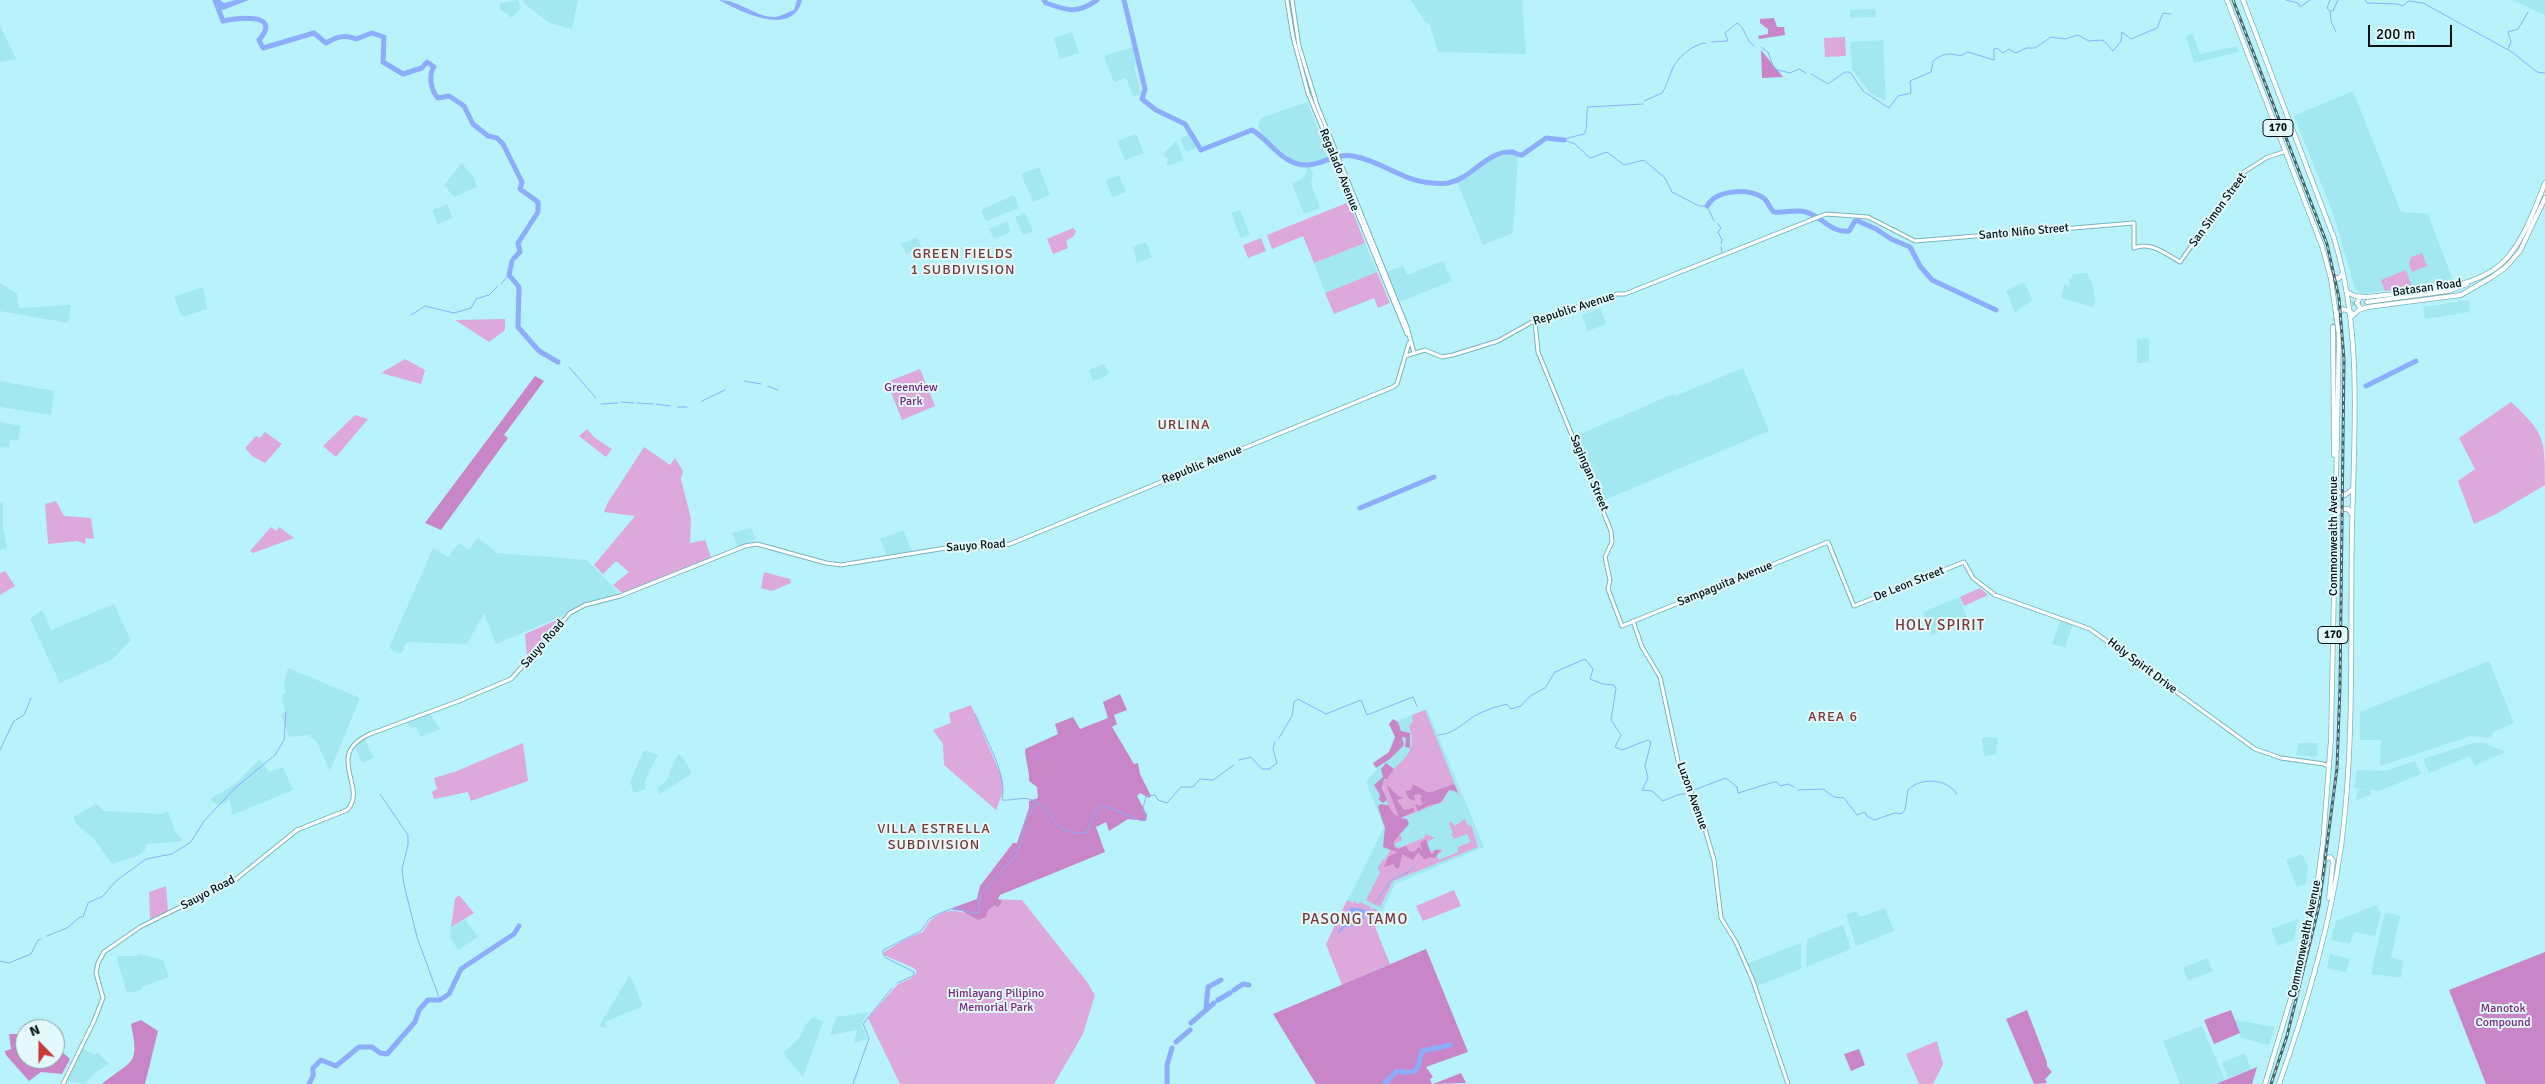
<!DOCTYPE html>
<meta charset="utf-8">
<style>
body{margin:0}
#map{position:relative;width:2545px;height:1084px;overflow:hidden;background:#b8f3fb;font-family:Signika,sans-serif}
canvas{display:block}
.north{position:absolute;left:15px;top:1019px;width:50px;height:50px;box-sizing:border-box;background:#e3f9fc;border:1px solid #889c9f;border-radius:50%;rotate:338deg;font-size:14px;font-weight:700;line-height:20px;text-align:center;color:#001013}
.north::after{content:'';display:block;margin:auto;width:18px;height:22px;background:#c73935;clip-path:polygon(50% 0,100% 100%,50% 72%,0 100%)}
.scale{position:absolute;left:2368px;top:25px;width:84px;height:22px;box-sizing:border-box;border:2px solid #001013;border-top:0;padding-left:6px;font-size:15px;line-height:18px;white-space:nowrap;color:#001013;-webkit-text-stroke:4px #e3f9fc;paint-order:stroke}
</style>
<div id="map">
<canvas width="2545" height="1084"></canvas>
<div class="north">N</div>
<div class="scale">200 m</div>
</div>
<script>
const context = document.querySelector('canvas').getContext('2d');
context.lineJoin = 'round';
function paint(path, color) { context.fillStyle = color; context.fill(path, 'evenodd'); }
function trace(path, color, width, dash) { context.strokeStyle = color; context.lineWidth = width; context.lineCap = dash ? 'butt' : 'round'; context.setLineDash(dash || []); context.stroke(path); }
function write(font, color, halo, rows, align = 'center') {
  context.font = font + ' Signika,sans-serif'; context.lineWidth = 4; context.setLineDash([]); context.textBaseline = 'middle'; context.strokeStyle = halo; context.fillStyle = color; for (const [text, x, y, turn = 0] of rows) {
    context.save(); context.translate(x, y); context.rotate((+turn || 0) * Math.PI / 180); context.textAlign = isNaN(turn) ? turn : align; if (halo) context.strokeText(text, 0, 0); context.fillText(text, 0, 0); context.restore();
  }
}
paint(new Path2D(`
 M518,0l3,8 -9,10 -12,-9v-6z
 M523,0h55l-6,29 -23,-6 -24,-19z
 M1411,0h114l-3,2 4,52 -88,-2 -8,-27 -5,-3z
 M2512,0h33v15z
 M1875,9l1,8 -26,1v-8z
 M0,25l16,34 -16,3z
 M1072,32l7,21 -19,6 -6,-21z
 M2193,34l7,20 37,-8 2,6 -45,11 -8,-27z
 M1883,40l3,61 -16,-8 -18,-24 -2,-27z
 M1133,47l6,16 -8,4 3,-1 7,28 -8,2 -7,-18 -12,4 -10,-26z
 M2353,91l48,121 27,2 26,69 -92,11 -7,-5 -22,-76 -39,-97z
 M1307,102l23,56 -20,6 -19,-5 -29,-25 -4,-8 3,-8z
 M1136,134l8,19 -19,7 -8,-19z
 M1189,134l7,14 -10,4 -6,-13z
 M1176,141l8,19 -16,6 -2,-4 3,-2 -6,-6z
 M1511,154l7,2 -5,77 -30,12 -26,-63 6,-2 25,-20z
 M462,163l12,15 3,9 -23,10 -10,-12z
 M1039,167l11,28 -17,7 -12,-28z
 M1306,167h4l3,7 -2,10 9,24 -16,6 -12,-31 10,-4 5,-8z
 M1119,175l7,17 -14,5 -6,-17z
 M1014,195l5,13 -33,13 -5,-11z
 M447,204l6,14 -15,6 -6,-14z
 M1240,210l10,25 -9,3 -10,-25z
 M1025,213l8,18 -10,4 -8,-18z
 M1007,221l4,11 -17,7 -5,-10z
 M917,237l4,10 -15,7 -5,-10z
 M1146,242l6,15 -15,6 -4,-16z
 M1365,243l12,29 -52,21 -11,-30z
 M1443,261l9,20 -52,21 -13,-30 16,-6 4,9z
 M2087,273l6,12 2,19 -2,3 -32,-9 3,-13 6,1 -1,-7 4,-1 -1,-4z
 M2024,282l9,18 -18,12 -9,-21z
 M0,283l17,11 2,14 52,-3 -3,18 -68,-12z
 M203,287l4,22 -25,8 -8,-20z
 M2469,300l1,12 -45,7 -2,-12z
 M1600,308l6,16 -18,7 -6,-16z
 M2149,338v24l-12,1v-24z
 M1104,364l5,10 -16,7 -4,-11z
 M1743,368l26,63 -167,70 -26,-65 97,-42 2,2z
 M0,381l54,10 -3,24 -51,-8z
 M0,422l21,4 -3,15 -8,-1 -1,8 -9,-1z
 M3,502v26l4,20 -7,2v-47z
 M751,528l5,11 -18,8 -6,-14z
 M903,530l9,21 -25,4 -7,-16z
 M478,538l19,15 90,7 31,32 -1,3 -31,7 -26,15 -64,27 -12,-31 -17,31 -60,-2 -6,12 -12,-6 44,-100 15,9 11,-14 10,7z
 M1959,597l9,23 -36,15 -9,-23z
 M114,604l17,36 -18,19 -53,24 -30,-64 12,-9 9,20z
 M2060,622l13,3 -8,22 -13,-3z
 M2489,661l25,62 -21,9 -2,6 -20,-2 -91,30 1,-26h-21v-28z
 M288,668l72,30 -30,73 -14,-30 -8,-6 -19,2 -8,-23 4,-2 -3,-17 4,-2 -2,-10z
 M1427,709l57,138 -89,37 -20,43 15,37 -48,21 -16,-41 58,-117 -18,-45 32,-38 -6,-21z
 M430,714l10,15 -19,8 -5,-10 -6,1 -3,-6z
 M1986,737l12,1 -2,16 -12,2 -2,-17z
 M364,738l10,20 -12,5 -7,-17z
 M2298,743h20l-1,14 -21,-2z
 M2473,743h12l20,9 -30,14 -5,-10 -41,17 -6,-14z
 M644,750l14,5 -14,28 2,6 -12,4 -4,-11z
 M678,754l4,2 10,17 -32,21 -3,-6 9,-7z
 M260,759l9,13 14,-5 10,23 -61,25 -2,-16 -11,7 -9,-7 25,-15z
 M2415,761l6,13 -42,17 -8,-1v5l-15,5 2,-10h9l-13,-2 3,-18 28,1z
 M96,804l8,7 56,3 8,-2 7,19 8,10 -36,3 -3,8 -7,4 -25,8 -18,-25 -17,-14 -4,-8z
 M2302,854l6,11 -2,19 -9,3 -11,-27z
 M2376,905l5,9 -6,22 -21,-4 -4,12 -19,-4 5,-19z
 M1885,908l9,23 -38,15 -10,-31 10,-4 4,6z
 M2385,912l15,4 -9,41 12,4 -2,17 -30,-4z
 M465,919l13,18 -20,13 -8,-13 1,-10z
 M2298,919l-4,21 -16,6 -7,-17z
 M1843,925l8,24 -45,18 1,-28z
 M1801,943v26l-46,18 -9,-23z
 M140,954l23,6 6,17 -27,10v3l-15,3 -10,-34 2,-3h17z
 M2330,954l20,5 -4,13 -19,-4z
 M2207,958l6,13 -25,10 -5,-13z
 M630,975l13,31 -38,16 2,6 -8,-2z
 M869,1012l-8,13 7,14 -14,4 3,-13 -27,5 6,-18z
 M813,1017l10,5 -20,55 -20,-24 17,-16 6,-13z
 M2235,1020l40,7 -6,18 -28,-7z
 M2202,1026l23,54 -10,4h-35l-17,-43z
 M82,1048l13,7 2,-3 12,12 -14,9 -10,11 -20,-3z
 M2245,1053l6,16 -23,9 -6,-15z`), '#a3e7f0');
paint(new Path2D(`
 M1845,37l1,19 -21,1 -1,-19z
 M1349,202l16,41 -51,20 -11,-27 -31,13 -5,-14z
 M1073,228l3,3 -2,5 -8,5 2,7 -15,6 -6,-15z
 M1261,238l5,13 -18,7 -5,-13z
 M2422,253l5,13 -15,6 -3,-8 2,-7z
 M2406,270l6,17 -27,4 -4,-11z
 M1377,272l13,31 -12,5 -4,-10 -40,16 -9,-21z
 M505,319v11l-16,12 -34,-22z
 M405,359l20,11 -4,14 -40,-11z
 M920,369l15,37 -33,14 -15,-38z
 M2511,402c34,31 34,37 34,83l-49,29 -22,10 -16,-43 17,-12 -16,-31z
 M355,415l13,4 -32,38 -13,-11z
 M587,429l8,9 17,11 -6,8 -27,-21z
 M265,432l17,12 -17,19 -13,-7 -7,-8 11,-12 4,2z
 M644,447l26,18 5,-7 8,13 -2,8 10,40 -1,24 15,-3 6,17 -89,36 -9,-8 16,-13 -13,-11 -13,13 -9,-9 41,-49 -31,-4 3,-8z
 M56,501l8,15 27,2 3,21 -8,-1 -1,6 -8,-3 -29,3 -3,-40z
 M271,527l5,4 3,-4 15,11 -41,15 -3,-2z
 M5,571l10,15 -15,9v-22z
 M764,572l26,7 1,4 -19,8 -11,-3z
 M1980,588l8,7 -24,11 -4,-9z
 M559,619l-32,37 -2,-22z
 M971,705l31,73 1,13 -7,19 -52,-45 -1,-21 -10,-14 18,-7 -2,-10z
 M1425,710l34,85 -5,-5h-5l-7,12 -48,19 -11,-31v-7c13,-23 37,-25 26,-57l4,-4 -1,-7z
 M523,743l5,38 -57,20 -3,-9 -34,7 -2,-7 5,-3 -3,-11 23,-7z
 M1465,819l3,7 3,-1 7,22 -85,34 -13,26 -14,-7 14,-27 -2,-5 5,-9 2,1 7,-13 -4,-17 13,6 1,4 -8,4 4,4 26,-10 2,-4 9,4 -9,4 1,10 14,-3 1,3 -6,3 3,5 19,-8v-5l13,-5 -4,-8 -13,5 -3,-5 2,-1 -4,-11h3l3,4z
 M166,886l2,26 -18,7 -1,-27z
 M1454,890l7,16 -38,15 -7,-15z
 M459,895l15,18 -23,14 4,-28z
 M986,899l36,1 65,82 8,13 -12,39 -29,50h-154l-32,-66 30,-34 14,-6 5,-6 -3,-4 -30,-13v-3l22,-13 17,-7c8,-18 25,-26 45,-18z
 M1347,900l6,3 2,-3 1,3 3,1 1,-2 11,5 -1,4 3,-3 9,5 -7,14 15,37 -48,21 -16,-41z
 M1937,1041l6,23 -10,20h-14l-13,-30z`), '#dda8dc');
paint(new Path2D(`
 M1774,18l3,9h7l1,8 -26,4 -1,-3 10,-2v-5l-8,-6v-4z
 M1761,50l22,27 -21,1z
 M535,376l9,5 -40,54 4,3 -67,92 -16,-7z
 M1120,694l7,16 -13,5 3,9 -5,3 22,37 4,-1 2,11 11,22 -2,2 -9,-5 -3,3 10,19 -1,6 -18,-2 -19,12 -3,-9 -10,5 9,25 -105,43 -2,4 4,2 -4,7 -3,-3 -7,5 -2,7 -8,3 -16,-9 -9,-1 -1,-2 25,-9 3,-13 33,-43h4l12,-35v-7l9,-3 -1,-11 -8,-6c1,-10 -4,-21 -4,-32l33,-15 -3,-10 18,-7 7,12 28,-11 -5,-16z
 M1393,719l5,3 3,9 9,2v15l-5,-1 1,-9 -4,-1 2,8 -14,14 -14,9 -3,-5 16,-11 6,-15 -6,-13z
 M1386,763l8,6 -7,10h-3l-2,9 5,12 -4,3 -4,-3 1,-5 -6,-10 9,-8 -2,-8z
 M1386,784l12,12 5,2 -6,2 7,10 9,-2 2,3 -15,7 7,1 2,5 -15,17v6l4,2 8,-3 3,5 5,1 5,-5 3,4 -2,-8 6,-4 5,15h2l2,-4h5l-5,8 -6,-1 -4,3 -7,-8 -5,8 -11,-6 -3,14h-3l-3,-4 -9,3 4,-10 12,-6 -3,1 -14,-5 2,-19 -7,-21 2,-3 8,1 5,8 6,4z
 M1413,784l14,8h5l22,-8 4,8 -9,-2 -9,13 -11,2 -11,6 -3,-7 5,2 7,-5 -5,2 -2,-4 2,-3 -4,-2 -4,1 1,6 -6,-2 -4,-8 6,-1z
 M1426,949l42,103 -42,15 7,10 -3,2 2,5h-116l-43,-70z
 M2545,952v132h-59l-37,-94z
 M2027,1010l20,52v4l5,6 -7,7 2,4 -13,1 -28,-65z
 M2231,1010l9,23 -26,11 -10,-24z
 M141,1020l17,11 -13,53h-43c30,-25 38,-17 29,-60z
 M9,1034h16v25h30v-3l3,-1v-3l3,-1 9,8 -8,15 -21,-2 -12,9 -23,-26 -1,-4 6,-2z
 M1859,1049l6,16 -14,6 -7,-17z
 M2257,1067l-5,17h-36z
 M1461,1073l5,10 -33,1z`), '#c886c8');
paint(new Path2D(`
 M212,0h8l4,3 11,-3h14l-26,10 -7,-3z
 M719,0c21,0 38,18 56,17 7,-1 13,-5 19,-7l3,-10h5c-9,38 -61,12 -83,0z
 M1351,907l20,4 -8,3 1,4 -5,7 -14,2 -8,8z`), '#8dadfc');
trace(new Path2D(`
 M2286,0l12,3 2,4 10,-7
 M2330,0l-3,8 3,3h3l5,-11
 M2365,0l2,3 30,1 6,2 5,-5 15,2 89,49 25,20 8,1
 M2330,11l1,10 5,11
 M1712,42l16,-1 -3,-8 12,-10c9,5 8,17 17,23
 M1761,47l7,5 6,17 16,4 9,-4 7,4
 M2508,49l3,-7 -3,-10 10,-3 10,-17
 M1811,74l17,10 17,-12h5l13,19 26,17 9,-12 13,-3 -1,-12 21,-9 2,-11c9,-7 16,-9 27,-5l8,-4 26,8v-11l3,-1 6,5 6,-4 7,4 10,-5h9l16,-11 14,2 13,-4 11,6 14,-1 10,11 8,-10 1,-9 9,7 26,-11 6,-15 8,1
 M1644,101l18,-8c5,-7 6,-15 10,-23 5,-12 20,-26 34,-27
 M1564,139l20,-5c5,-8 1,-18 4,-27l55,-3
 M1564,140l11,4 15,14 17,-6 17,13 20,-5 21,18 7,14 27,14h8l7,15
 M1718,224l3,4 -3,4 4,8 -1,4
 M1721,247l1,5
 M501,284l8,-9
 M411,315l14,-9 29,7 17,-5 5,-9 13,-4 9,-9
 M569,367l27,31
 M744,381l17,3
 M768,386l10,4
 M702,401l23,-11
 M621,402l13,1
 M637,403l16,1
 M601,404l17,-1
 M656,404l14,2
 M678,407h9
 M975,714c10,23 33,62 27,86 9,1 19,-3 27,-1 22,5 25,41 58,33l8,-21 7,-6 40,16 4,-2 -3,-11 3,-12 9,-1 3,5 9,3 14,-16h12l7,-8 13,1 21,-15
 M1438,735c14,-1 21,-8 32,-16 9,-7 25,-12 37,-15l4,5 10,-3 9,-10 15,-8 10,-16 30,-13 8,10 -3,10 13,5 11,1 2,3 -5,32 10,15 -6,12 7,3 26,-10 3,2 -6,24 3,12 -6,12 10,1 11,10 14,-6 13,-2
 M1279,738l13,-22 2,-14 4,-3 28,15 35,-14 6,15 46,-18 4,9
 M0,750l14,-29 10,-6 7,-17
 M1239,760l12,-3 11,12h7l8,-6 -4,-14 2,-7
 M1694,790l32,-12 11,9 1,6 36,-11h3l3,4 8,-2 6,3
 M1798,790l25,-1 11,8 10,1 13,17 8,-3 2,4 7,4 21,-7 6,1 4,-4 3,-20c12,-13 39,-12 49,4
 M380,794l28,41v10l-6,24 2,16 13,52 23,63
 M1375,903l16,-23 17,-8 6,-5
 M47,936l20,-8 13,-11h3l5,-14 15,-7 13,-15 30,-22 26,-5 19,-12 13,-21 31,-33 40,-33 9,-15 2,-28
 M0,961l9,2 22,-9 7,-14 3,-1
 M897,983l16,-7 1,-4 -28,-14 -3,-4v-4l38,-19 8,-12 9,-5 13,-5h8l14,4 6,-1 2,-18 35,-39 5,-12 4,-22 11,-18
 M853,1084l16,-46 -6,-14 29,-36`), '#8dadfc', 1);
trace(new Path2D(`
 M215,0l8,21c14,-3 60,-9 36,19l4,8 51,-15 12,10c10,-6 19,-9 30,-4l16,-6 12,4 -1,25 20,12 19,-6 5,-6 7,5c-6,8 -3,24 4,31l11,-2 15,10 9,18 15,12 9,2 6,6 19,38 -2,7 18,13v10l-20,31 2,9 -6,6
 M1044,0l2,3c22,8 32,11 51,-3
 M1124,0l21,89 -3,10 14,11 29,14 16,26 51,-20c16,9 28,30 46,34 20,5 36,-12 55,-8 34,6 56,32 95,27 24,-4 37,-32 64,-31 4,1 6,3 10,3l24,-17 18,2
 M1707,206c9,-16 39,-18 55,-9 6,3 7,11 12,15 11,1 22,-3 32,0 17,5 24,21 43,19l6,-10h3l18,8 15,10 19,8 10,19 12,14 64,30
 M512,261l-3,14 10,12 -1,40 21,24 19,11
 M2366,386l50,-25
 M1360,508l74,-31
 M1234,990l9,-6 6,1
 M1218,1000l12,-7
 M1206,1008l2,-21 13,-7
 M1191,1023l23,-20
 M1176,1042l14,-12
 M309,1084l4,-8v-8l8,-8 15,6 23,-19h13l8,6 7,1 28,-32 4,-12 9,-10h12l9,-6 12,-25 53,-35 5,-8
 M1167,1084v-19l5,-17
 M1384,1084l13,-13c24,4 19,-2 25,-20l28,-6`), '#8dadfc', 5);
trace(new Path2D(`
 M2341,309l9,-5 17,-2
 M2333,327l3,-13`), '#9cd1d8', 4, [4, 2]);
const secondary = new Path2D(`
 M1287,0l6,37 15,56 99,241
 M1292,0l7,46 18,59 90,222 7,26
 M1535,321l3,31 73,179 1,11 -7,15 5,23 -2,9 14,37 206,-84 26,64 110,-44 9,16 22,17 95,34 165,120 26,9 43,6 5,3
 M1405,356l20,-6 17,7 11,-2 45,-14 34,-19 84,-28h9l201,-80 42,3 47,24 219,-18v25c17,-7 32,6 46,14l64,-90 22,-14 20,-7
 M1633,621l9,26 18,30 20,93 18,35 16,55 7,58 15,24 17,39 35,103
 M63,1084l31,-63 9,-23 -7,-25 2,-10 6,-11 36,-25 95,-47 62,-50 50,-20c22,-22 -24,-55 23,-76l89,-33 52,-22 59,-66 15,-8 35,-9 125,-50 12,-2 69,19 15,2 111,-18h41l17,-3 383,-157 4,-3 12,-41`);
const primary = new Path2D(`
 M2227,0l95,246 9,33 8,56 -8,404 -8,103 -6,44 -17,82 -35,116
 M2243,0l91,238c29,95 20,194 18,291 -2,105 3,213 -11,318 -11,80 -35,161 -62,237
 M2331,275l7,4 5,-6
 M2347,292l8,4 12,1c43,-6 109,-4 140,-39 18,-21 28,-50 38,-75
 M2360,297l-3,6 4,6
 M2367,302l81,-11 19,-7
 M2337,315l6,-6 8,3
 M2351,317l8,-7 9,-3 93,-12 31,-18 14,-10 14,-16 25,-53
 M2333,327l1,128
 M2335,490l10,5 8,-6
 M2336,515l5,-6h7l3,4
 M2317,893l3,-5 5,-29 5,-2 3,4 -4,37`);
trace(secondary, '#7ab3ba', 5);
trace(primary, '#7ab3ba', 5.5);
trace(secondary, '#fff', 3);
trace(primary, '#fff', 4);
const rail = new Path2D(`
 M2233,0l94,244 12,54 5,61 -4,327 -3,82 -18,138 -32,130 -16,48`);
trace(rail, '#45656a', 3);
trace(rail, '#e3f9fc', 1, [4]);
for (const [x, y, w] of [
 [2278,128,30],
 [2333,635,30]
]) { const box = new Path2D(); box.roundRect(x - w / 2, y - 8.5, w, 17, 4); context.fillStyle = '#e3f9fc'; context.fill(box); trace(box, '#001013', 1); }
write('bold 11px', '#001013', null, [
 ["170",2278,128],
 ["170",2333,635]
]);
write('12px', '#001013', '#e3f9fc', [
 ["Regalado Avenue",1339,170,68],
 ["San Simon Street",2218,210,-54],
 ["Santo Niño Street",2024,232,-5],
 ["Batasan Road",2427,288,-8],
 ["Republic Avenue",1574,309,-18],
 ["Republic Avenue",1202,465,-22],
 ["Sagingan Street",1589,473,67],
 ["Commonwealth Avenue",2334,536,-90],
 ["Sauyo Road",976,546,-4],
 ["Sampaguita Avenue",1725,584,-22],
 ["De Leon Street",1909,584,-22],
 ["Sauyo Road",543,644,-49],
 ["Holy Spirit Drive",2142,666,37],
 ["Luzon Avenue",1692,796,70],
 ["Sauyo Road",208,893,-28],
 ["Commonwealth Avenue",2305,939,-78]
]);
write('12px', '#772879', '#e3f9fc', [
 ["Greenview",911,388],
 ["Park",911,402],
 ["Himlayang Pilipino",996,994],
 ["Memorial Park",996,1008],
 ["Manotok",2503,1009],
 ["Compound",2503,1023]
]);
context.letterSpacing = '1px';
write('14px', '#7e3732', '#e3f9fc', [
 ["GREEN FIELDS",963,254],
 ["1 SUBDIVISION",963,270],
 ["URLINA",1184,425],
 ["AREA 6",1833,717],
 ["VILLA ESTRELLA",934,829],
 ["SUBDIVISION",934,845]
]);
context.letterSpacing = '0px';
context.letterSpacing = '1px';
write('15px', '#7e3732', '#e3f9fc', [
 ["HOLY SPIRIT",1940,626],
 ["PASONG TAMO",1355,920]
]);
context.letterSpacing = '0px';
</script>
